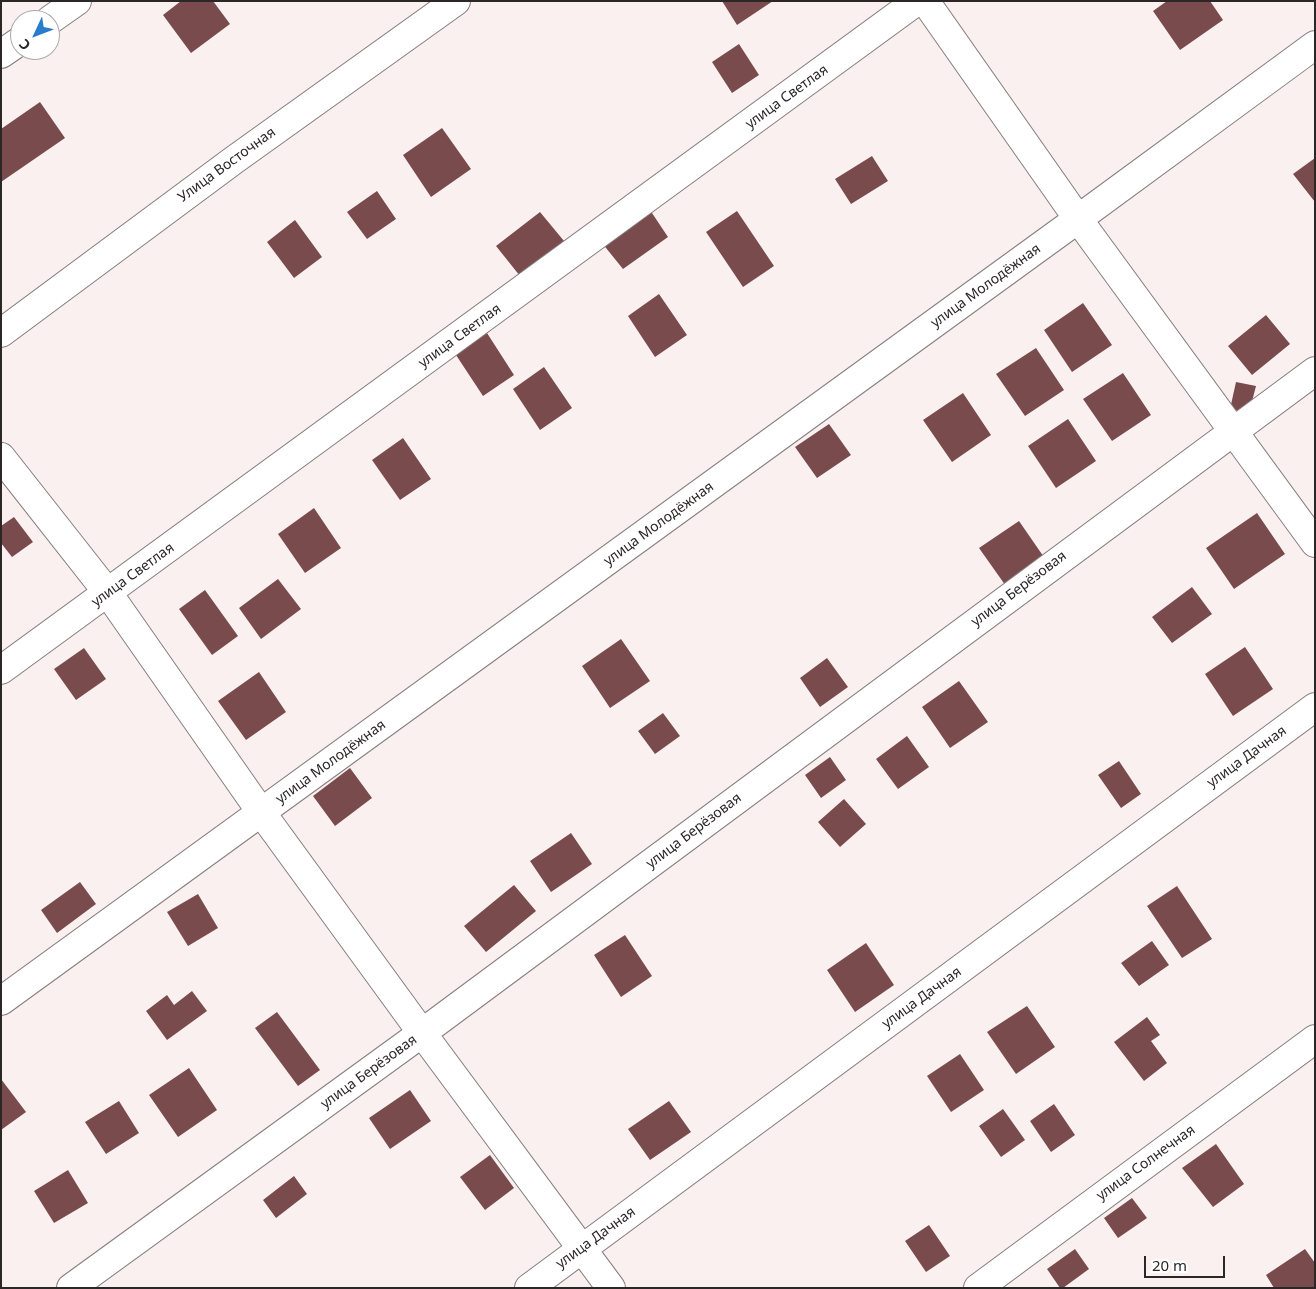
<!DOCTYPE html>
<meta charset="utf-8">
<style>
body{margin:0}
#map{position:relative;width:1316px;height:1289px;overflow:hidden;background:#faf0f0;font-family:"Noto Sans",sans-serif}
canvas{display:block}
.frame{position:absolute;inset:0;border:2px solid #2b2727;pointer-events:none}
.north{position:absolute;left:10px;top:10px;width:50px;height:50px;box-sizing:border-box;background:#fff;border:1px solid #aaa9a9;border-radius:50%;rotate:227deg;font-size:14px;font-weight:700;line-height:20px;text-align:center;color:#2b2727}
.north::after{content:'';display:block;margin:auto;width:18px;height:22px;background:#297ccb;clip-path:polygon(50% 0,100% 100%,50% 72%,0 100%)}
.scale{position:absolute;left:1144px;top:1256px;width:81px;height:22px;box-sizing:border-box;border:2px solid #2b2727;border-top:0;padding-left:6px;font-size:15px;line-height:18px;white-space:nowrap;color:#2b2727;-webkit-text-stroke:4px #fff;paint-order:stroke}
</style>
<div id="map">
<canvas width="1316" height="1289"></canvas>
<div class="frame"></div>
<div class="north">С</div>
<div class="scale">20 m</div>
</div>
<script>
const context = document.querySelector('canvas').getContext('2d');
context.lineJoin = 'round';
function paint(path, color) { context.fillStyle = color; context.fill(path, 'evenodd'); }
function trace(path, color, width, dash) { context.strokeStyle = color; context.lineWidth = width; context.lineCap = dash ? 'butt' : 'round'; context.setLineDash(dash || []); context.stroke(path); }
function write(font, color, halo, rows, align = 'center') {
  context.font = font + ' "Noto Sans",sans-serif'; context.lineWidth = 5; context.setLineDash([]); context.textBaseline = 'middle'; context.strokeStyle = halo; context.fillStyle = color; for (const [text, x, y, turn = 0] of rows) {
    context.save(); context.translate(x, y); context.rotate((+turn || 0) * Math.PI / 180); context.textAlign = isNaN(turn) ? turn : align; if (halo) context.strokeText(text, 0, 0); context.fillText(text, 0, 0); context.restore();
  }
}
paint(new Path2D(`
 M181,1h32l17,23 -39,29 -28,-38z
 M722,1h51l-36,24z
 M1167,1h43l13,19 -43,30 -27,-39z
 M739,44l20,31 -27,18 -20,-31z
 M40,102l25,36 -64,44v-53z
 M442,128l29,41 -40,28 -28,-42z
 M872,156l16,25 -37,23 -16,-25z
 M1315,158v44l-22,-28z
 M377,191l19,28 -29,20 -20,-27z
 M648,207l20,30 -45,32 -21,-26z
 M737,211l37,55 -31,21 -37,-55z
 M540,212l24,29 -44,35 -24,-30z
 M295,220l27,37 -28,21 -27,-36z
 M659,294l28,41 -32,22 -27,-41z
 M1083,303l29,42 -40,27 -28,-42z
 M1266,315l24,29 -38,31 -24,-29z
 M487,333l27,42 -31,21 -27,-41z
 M1036,348l28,42 -39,26 -29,-42z
 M544,367l28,41 -32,22 -27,-41z
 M1123,373l28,42 -39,26 -29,-42z
 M1236,382l20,4 -7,27 -19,-4z
 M963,393l28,42 -39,27 -29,-42z
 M1068,419l28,42 -40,27 -28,-42z
 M829,424l22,31 -34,23 -22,-31z
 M403,438l28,41 -31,21 -28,-40z
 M314,508l27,40 -36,25 -27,-39z
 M1257,513l28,41 -51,35 -28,-41z
 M14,517l19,25 -21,15 -11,-14v-17z
 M1019,521l29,42 -40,26 -29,-41z
 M278,579l23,30 -40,30 -22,-31z
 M1192,587l20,27 -40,29 -20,-26z
 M205,590l33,46 -26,19 -33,-46z
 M621,639l29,42 -40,27 -28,-42z
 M1245,647l28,42 -40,27 -28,-42z
 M84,648l22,31 -30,21 -22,-31z
 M827,658l21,29 -28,20 -20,-29z
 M259,672l27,40 -40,28 -28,-39z
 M959,681l29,41 -38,26 -28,-41z
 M663,713l17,23 -25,18 -17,-23z
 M907,736l22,31 -31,22 -22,-30z
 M830,757l16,23 -25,18 -16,-23z
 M1119,761l22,33 -20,14 -23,-33z
 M350,768l22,30 -37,28 -22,-30z
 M844,799l22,25 -26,23 -22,-25z
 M571,833l21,31 -41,28 -21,-31z
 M80,882l16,22 -39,29 -16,-23z
 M514,885l22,26 -50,41 -22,-26z
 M1177,886l35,53 -30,19 -35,-52z
 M198,894l20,34 -30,18 -21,-34z
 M625,935l27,41 -31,21 -27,-42z
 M1152,941l17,24 -30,21 -18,-23z
 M866,943l28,42 -39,27 -28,-42z
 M192,991l15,20 -40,29 -21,-29 21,-16 7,10z
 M1027,1006l28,41 -39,27 -29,-42z
 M277,1012l43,58 -22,16 -43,-58z
 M1147,1017l13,18 -9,6 16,22 -23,18 -30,-39z
 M960,1054l24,36 -33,22 -24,-36z
 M189,1068l28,42 -39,27 -29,-42z
 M1,1079l25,33 -25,18z
 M410,1090l21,31 -41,28 -21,-31z
 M119,1101l20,32 -33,21 -21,-32z
 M669,1101l22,31 -41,28 -22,-31z
 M1054,1104l21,31 -24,17 -21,-31z
 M1003,1109l22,31 -24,17 -22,-31z
 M1216,1144l28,40 -31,23 -31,-39z
 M490,1155l24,33 -29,22 -25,-33z
 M68,1170l20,33 -34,20 -20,-32z
 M294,1176l13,18 -31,24 -13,-18z
 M1132,1198l15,20 -29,20 -14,-20z
 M929,1225l21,31 -24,16 -21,-31z
 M1075,1249l14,20 -26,19h-3l-13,-19z
 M1305,1249l10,14v25h-41l-8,-13z`), '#7a4b4c');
const minor = new Path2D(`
 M925,1l153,218 237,324
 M50,20l27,-19
 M1,54l19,-13
 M1,333l233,-173 222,-159
 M1,457l107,136 153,219 161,221 189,255
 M1,670l916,-669
 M1,1001l1077,-782 237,-174
 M71,1288l351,-255 893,-662
 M529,1288l786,-581
 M978,1288l337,-249`);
trace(minor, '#867d7d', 30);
trace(minor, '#fff', 28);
write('14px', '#2b2727', '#fff', [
 ["улица Светлая",787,97,-36],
 ["Улица Восточная",227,165,-36],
 ["улица Молодёжная",986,286,-36],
 ["улица Светлая",460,336,-36],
 ["улица Молодёжная",659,524,-36],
 ["улица Светлая",133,575,-36],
 ["улица Берёзовая",1019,589,-37],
 ["улица Дачная",1247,757,-36],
 ["улица Молодёжная",331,762,-36],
 ["улица Берёзовая",694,831,-37],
 ["улица Дачная",922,998,-36],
 ["улица Берёзовая",369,1072,-36],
 ["улица Солнечная",1146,1163,-36],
 ["улица Дачная",596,1238,-36]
]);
</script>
